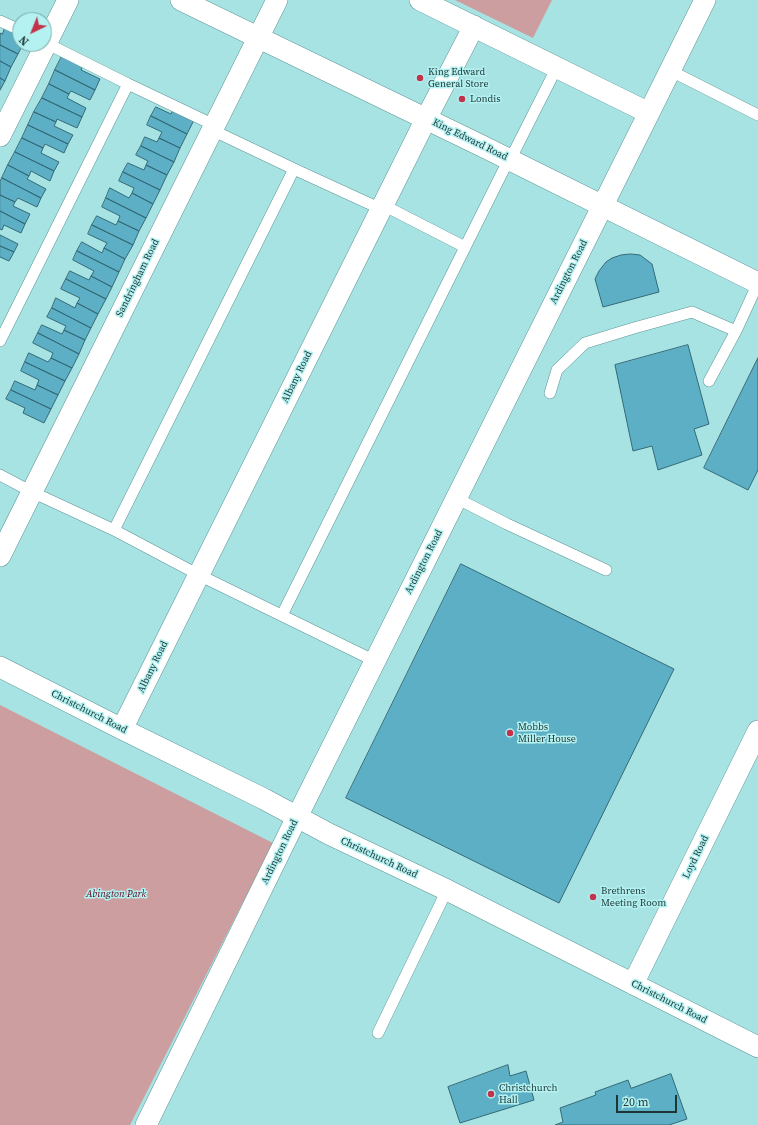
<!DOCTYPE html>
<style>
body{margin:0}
#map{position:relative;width:758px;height:1125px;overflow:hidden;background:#a8e3e4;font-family:"Source Serif 4",serif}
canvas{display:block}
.north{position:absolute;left:12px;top:12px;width:40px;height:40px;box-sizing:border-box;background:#b4f1f1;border:1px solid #78a6a6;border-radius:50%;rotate:223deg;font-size:11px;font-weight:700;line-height:16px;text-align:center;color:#1d3535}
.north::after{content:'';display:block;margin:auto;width:14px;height:18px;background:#c23249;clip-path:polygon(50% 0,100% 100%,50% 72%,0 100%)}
.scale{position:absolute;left:616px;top:1095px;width:61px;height:18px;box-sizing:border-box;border:2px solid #1d3535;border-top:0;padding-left:5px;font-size:12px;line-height:14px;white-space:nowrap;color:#1d3535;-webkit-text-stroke:3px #b4f1f1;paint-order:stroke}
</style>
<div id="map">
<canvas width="758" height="1125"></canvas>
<div class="north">N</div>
<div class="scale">20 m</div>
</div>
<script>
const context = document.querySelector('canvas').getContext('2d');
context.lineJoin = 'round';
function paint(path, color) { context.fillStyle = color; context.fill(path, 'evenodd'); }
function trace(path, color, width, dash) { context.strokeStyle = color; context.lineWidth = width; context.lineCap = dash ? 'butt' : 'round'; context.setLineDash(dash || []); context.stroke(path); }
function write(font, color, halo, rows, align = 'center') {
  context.font = font + ' "Source Serif 4",serif'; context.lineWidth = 3; context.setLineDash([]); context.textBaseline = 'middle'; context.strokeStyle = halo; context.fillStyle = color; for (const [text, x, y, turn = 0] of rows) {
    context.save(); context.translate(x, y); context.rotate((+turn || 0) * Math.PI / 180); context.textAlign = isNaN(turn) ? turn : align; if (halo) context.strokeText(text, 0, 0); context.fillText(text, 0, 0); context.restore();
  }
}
paint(new Path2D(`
 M455,0h97l-19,38z
 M0,705l273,138 -143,282h-130z`), '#cd9e9f');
const building = new Path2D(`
 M5,28l15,8v8h3l-5,10 -18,-9v-12l2,1z
 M0,45l18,9 -7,13 -11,-6z
 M62,56l21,10 -2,4 19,9 -5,11 -40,-20z
 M0,61l11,6 -6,14 -5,-3z
 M55,70l40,20 -5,10 -19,-9 -2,3 -20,-10z
 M0,78l5,3 -5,9z
 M49,84l20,10 -2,4 19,10 -4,9 -40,-19z
 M42,98l40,19 -5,11 -20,-9 -1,3 -22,-10z
 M156,107l15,7 2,-4 21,10 -7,14 -36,-18z
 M34,112l22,10 -2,4 19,9 -5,9 -40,-19z
 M151,116l36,18 -7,14 -21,-10 3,-6 -15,-7z
 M28,125l40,19 -4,9 -19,-9 -2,4 -21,-10z
 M145,137l12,5 2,-4 21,10 -6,14 -33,-16z
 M22,138l21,10 -2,5 18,9 -5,9 -39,-19z
 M141,146l33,16 -7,13 -21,-10 2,-4 -12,-6z
 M15,152l39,19 -4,10 -19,-10 -2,5 -21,-11z
 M128,163l16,7 2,-5 21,10 -7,15 -37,-18z
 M8,165l21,11 -2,3 19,10 -5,9 -39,-20z
 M123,172l37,18 -7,14 -21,-11 2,-5 -15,-7z
 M2,178l39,20 -4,9 -19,-9 -3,4 -15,-7v-13z
 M110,188l19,10 3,-5 21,11 -7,14 -40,-20z
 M0,195l15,7 -2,4 17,8 -5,10 -25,-13z
 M106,198l40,20 -7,13 -21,-10 2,-5 -18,-9z
 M0,211l25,13 -4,9 -17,-8 -2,5 -2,-1z
 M97,216l19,9 2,-4 21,10 -6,14 -41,-20z
 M92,225l41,20 -8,14 -21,-11 3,-5 -19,-9z
 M0,235l18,9 -4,8 -14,-6z
 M82,242l20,11 2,-5 21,11 -6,13 -42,-21z
 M0,246l14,6 -5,9 -9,-4z
 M77,251l42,21 -7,15 -21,-11 3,-5 -21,-11z
 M631,254l9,1 12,9 7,28 -56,15 -8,-28 4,-8 7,-9 6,-4 9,-3z
 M70,271l19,9 2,-4 21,11 -6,12 -40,-20z
 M66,279l40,20 -8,15 -21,-11 3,-5 -19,-9z
 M56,298l19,10 2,-5 21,11 -7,14 -39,-20z
 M52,308l39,20 -6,12 -21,-10 2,-4 -19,-9z
 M42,325l20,9 2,-4 21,10 -6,14 -41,-21z
 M38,333l41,21 -7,14 -21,-10 2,-5 -20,-10z
 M688,345l21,79 -15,5 8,26 -44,15 -6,-24 -19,5 -18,-86z
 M29,353l19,9 3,-4 21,10 -7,13 -40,-19z
 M758,358v112l-10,20 -44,-22z
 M25,362l40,19 -7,14 -21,-10 2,-5 -18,-9z
 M15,381l20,9 2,-5 21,10 -7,14 -40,-19z
 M11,390l40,19 -7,14 -21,-10 2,-5 -19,-9z
 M461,564l213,105 -115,234 -213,-105z
 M508,1065l2,11 16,-5 8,29 -74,23 -12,-36z
 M671,1074l16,45 -18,6h-114l8,-3 -3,-14 36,-13 -1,-3 33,-12 3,8z`);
paint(building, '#5cafc4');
trace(building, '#346a77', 1);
const service = new Path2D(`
 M0,21l20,9
 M44,42l84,42
 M669,70l89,45
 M212,130l82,39 -180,361 85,45 176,86
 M510,160l47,-93
 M294,169l87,40
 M383,205l82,42
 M0,341l128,-257 86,41
 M709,381l27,-50 22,-48
 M550,393l7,-23 28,-27 49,-15 58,-16 44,19
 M0,475l32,17 82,38
 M456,498l51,26 99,46
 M282,615l227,-456
 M378,1033l69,-143`);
const minor = new Path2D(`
 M181,0l301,146 276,137
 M420,0l229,113
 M0,136l68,-136
 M0,556l277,-556
 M0,667l122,62 142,70 65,35 118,56 311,157
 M122,729l304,-610 48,-93
 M633,984l125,-253
 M146,1125l151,-308 352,-704 56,-113`);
trace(service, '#5c9697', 12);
trace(minor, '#5c9697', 22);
trace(service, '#fff', 11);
trace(minor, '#fff', 21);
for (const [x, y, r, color] of [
 [420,78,4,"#c23249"],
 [462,99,4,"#c23249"],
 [510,733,4,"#c23249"],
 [593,897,4,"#c23249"],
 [491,1094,4,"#c23249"]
]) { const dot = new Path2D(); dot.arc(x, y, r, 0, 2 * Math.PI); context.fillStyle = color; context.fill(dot); trace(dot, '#b4f1f1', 1.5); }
write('10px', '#1d3535', '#b4f1f1', [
 ["King Edward",428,72],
 ["General Store",428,84],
 ["Londis",470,99],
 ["Mobbs",518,727],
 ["Miller House",518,739],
 ["Brethrens",601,891],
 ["Meeting Room",601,903],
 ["Christchurch",499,1088],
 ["Hall",499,1100]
], 'left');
write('10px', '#1d3535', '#b4f1f1', [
 ["King Edward Road",470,140,26],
 ["Ardington Road",569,272,-63],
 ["Sandringham Road",138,278,-64],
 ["Albany Road",297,377,-64],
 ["Ardington Road",424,562,-63],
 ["Albany Road",153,667,-64],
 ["Christchurch Road",89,712,27],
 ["Ardington Road",280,852,-64],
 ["Loyd Road",696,857,-64],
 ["Christchurch Road",379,858,25],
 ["Christchurch Road",669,1002,27]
]);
write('italic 10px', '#5a0318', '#b4f1f1', [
 ["Abington Park",116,894]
]);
</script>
